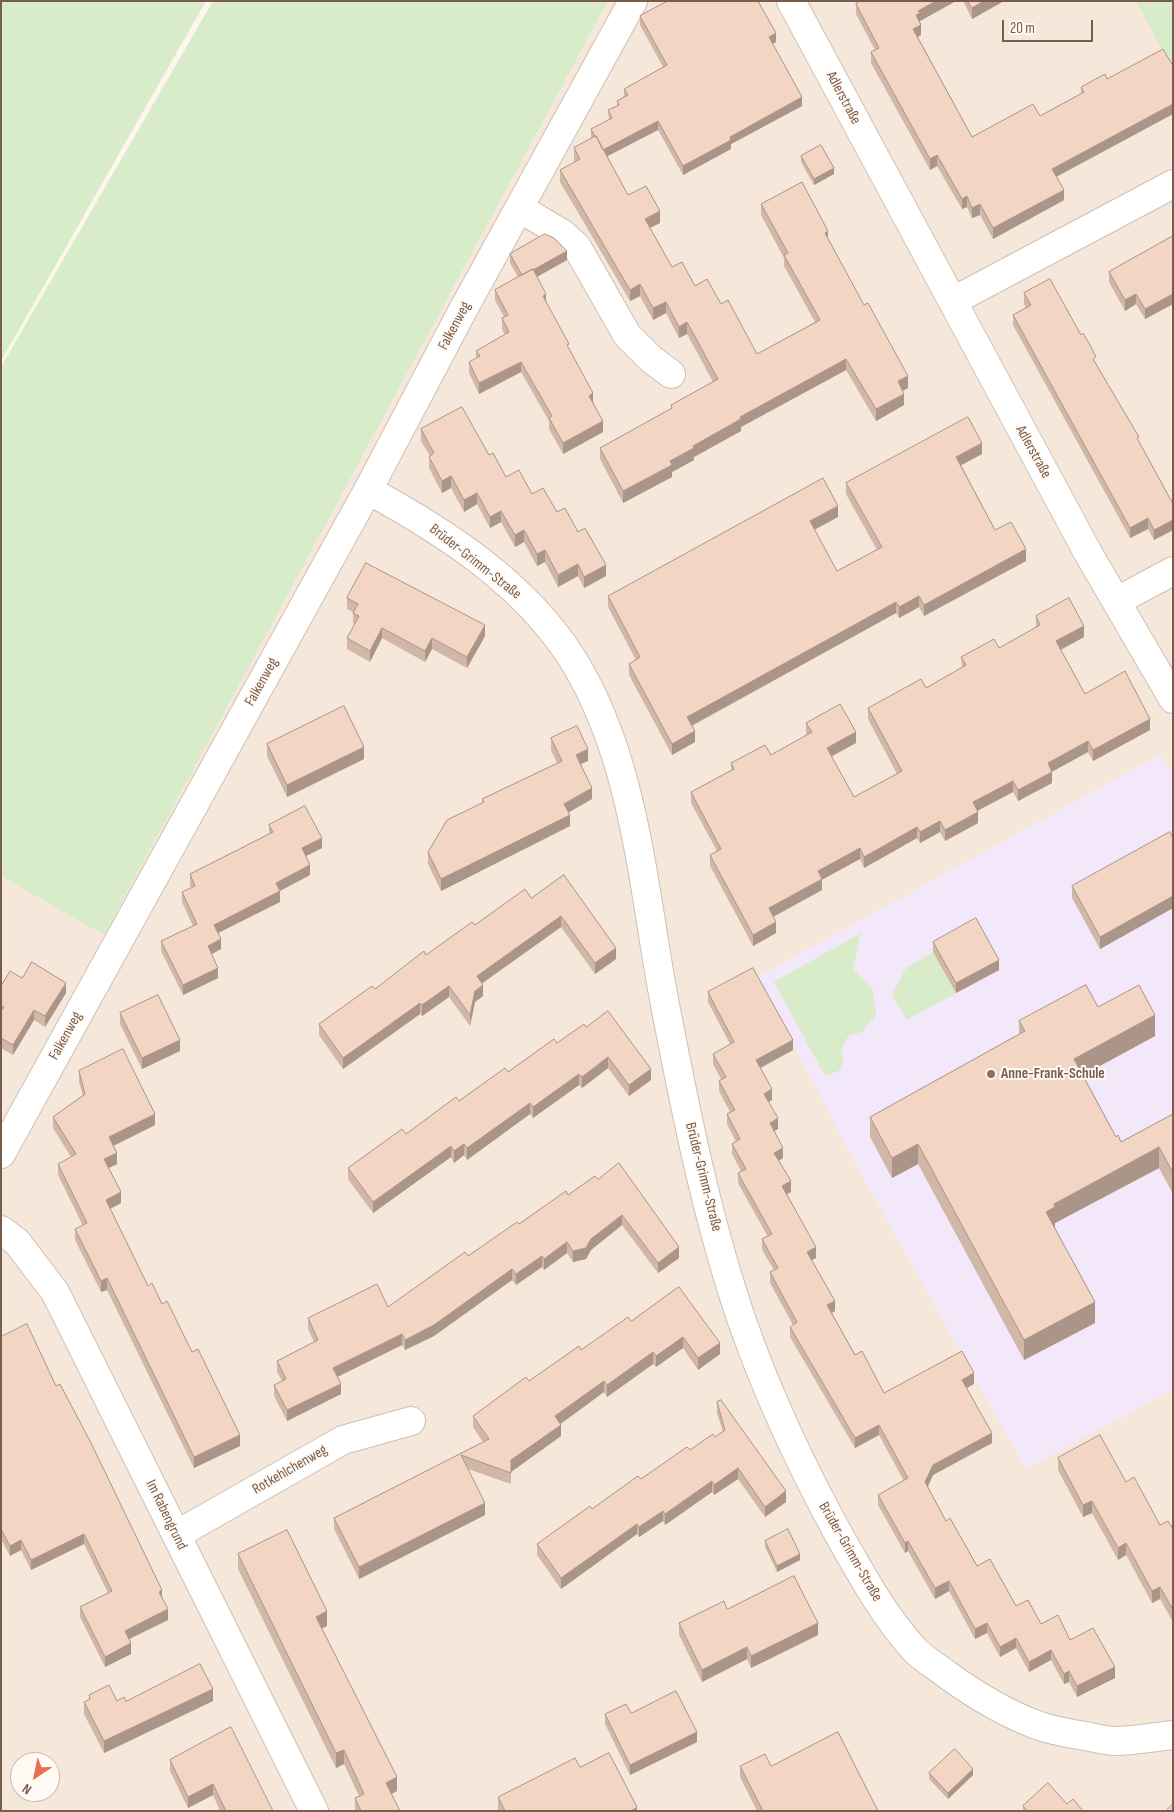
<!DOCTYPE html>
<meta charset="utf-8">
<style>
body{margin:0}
#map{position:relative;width:1174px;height:1812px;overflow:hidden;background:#fdf6ec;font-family:"Sofia Sans Condensed",sans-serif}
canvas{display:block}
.frame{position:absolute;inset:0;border:2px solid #7a5c4d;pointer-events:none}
.north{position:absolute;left:10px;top:1752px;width:50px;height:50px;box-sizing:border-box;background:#fffaf3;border:1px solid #cabbb1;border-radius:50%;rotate:214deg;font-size:14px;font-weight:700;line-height:20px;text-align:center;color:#7a5c4d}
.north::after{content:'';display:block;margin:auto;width:18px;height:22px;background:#e76f51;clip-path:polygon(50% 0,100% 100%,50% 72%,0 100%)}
.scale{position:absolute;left:1002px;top:20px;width:91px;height:22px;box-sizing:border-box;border:2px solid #7a5c4d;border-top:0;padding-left:6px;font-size:15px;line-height:18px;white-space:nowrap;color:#7a5c4d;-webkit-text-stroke:4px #fffaf3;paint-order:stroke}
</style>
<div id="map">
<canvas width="1174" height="1812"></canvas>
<div class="frame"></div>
<div class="north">N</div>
<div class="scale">20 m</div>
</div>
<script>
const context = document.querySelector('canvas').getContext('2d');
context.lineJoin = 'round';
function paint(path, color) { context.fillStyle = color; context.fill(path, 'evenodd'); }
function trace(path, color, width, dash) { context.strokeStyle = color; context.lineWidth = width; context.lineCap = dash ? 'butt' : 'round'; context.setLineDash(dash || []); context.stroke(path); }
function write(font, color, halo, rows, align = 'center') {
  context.font = font + ' "Sofia Sans Condensed",sans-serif'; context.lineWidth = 4; context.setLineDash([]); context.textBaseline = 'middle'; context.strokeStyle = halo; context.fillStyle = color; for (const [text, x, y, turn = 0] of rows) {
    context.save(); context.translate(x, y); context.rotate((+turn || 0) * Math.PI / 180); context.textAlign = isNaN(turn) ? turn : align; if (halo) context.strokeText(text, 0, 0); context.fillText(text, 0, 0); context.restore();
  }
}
paint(new Path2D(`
 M608,1h565v1810h-1172v-935l103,58zM20,1762h30v30h-30z`), '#f5e8da');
paint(new Path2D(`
 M1161,754l12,21v614l-147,80 -166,-297 -102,-195z`), '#f3e8fa');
paint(new Path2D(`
 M1,1h205l-205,360z
 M213,1h395l-504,934 -103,-59v-509z
 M1136,1h37v69z
 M861,933l-8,36 20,21 3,25 -14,17 -14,4 -7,16 3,7 -5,12 -14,5 -51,-94z
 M933,952l23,41 -49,27 -15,-25 14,-27z`), '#d8ecc9');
const street = new Path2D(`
 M791,1l297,552 85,146
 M519,208l44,26 14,13 50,88 24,24 20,15
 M953,301l220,-117
 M368,490c77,42 156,93 204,168 66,106 71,238 95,357 20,103 41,207 75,306 26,74 59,145 97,214 22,39 45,81 75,114 9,10 22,17 32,25 29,21 58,39 91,51 15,6 32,8 48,11 10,2 21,5 31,5 19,0 38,-4 57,-6
 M1117,601l56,-30
 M1,1154l367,-664 96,-182 169,-307
 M1,1230l16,12 38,50 259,519
 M176,1535l167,-95 68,-19`);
trace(street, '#d1beb0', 30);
trace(street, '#fff', 28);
paint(new Path2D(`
 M858,1h98l-36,20 1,14 -3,2 54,100 68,-21 41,-22v-7l26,-8 66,-13v48l-117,63 8,23 -71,39 -13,-24 -8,3 -5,-11 -5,2 -25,-43 -7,4 -59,-107v-11l4,-2 -19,-36v-10l3,-2z
 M963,1h41l-32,18z
 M640,16l136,26 -4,2 30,62 -71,38v5l-48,26 -25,-45 -51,26 21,39 32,28 -10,5 22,39 23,19 26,18 36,50 58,-32 -31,-56v-8l-23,-43v-11l67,35 80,149 -5,3 1,14 -28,16 -30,-51 -105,57v4l-47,26v3l-22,12v5l-49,26 -23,-44v-11l71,-39v-4l42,-23 -26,-48 -8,4 -13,-25 -13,7 -13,-24 -10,5 -70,-119v-12l15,-8 -1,-2v-12l17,-9v-10l18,-9 -1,-10 9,-4v-5l7,-5v-7l39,-22 -23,-42z
 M801,156l33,18 -20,11 -13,-23z
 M1173,236v68l-28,15 -9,-15 -11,7 -16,-29v-10z
 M510,254l57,6 -30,17 9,25 47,100 10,30 -40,22 -14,-25v-8l-28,-49 -42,22 -10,-21v-11l7,-4v-7l29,-16 -3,-6v-11l2,-1 -9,-17v-10l23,-13 -8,-14z
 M1024,293l72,71 77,140v26l-19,10 -6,-11 -18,9 -117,-213v-10l13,-8 -2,-3z
 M421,429l68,26 17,22 26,17 25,18 21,20 28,44 -22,12 -6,-12 -20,11 -13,-25 -8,4 -13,-24 -9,5 -14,-25 -11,6 -13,-24 -13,8 -13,-24 -9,5 -13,-25v-11l1,-1 -9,-15z
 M982,454l-21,11 34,65 31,31 -102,55 -5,-9 -20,11 -3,-5 -204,113 3,16 -23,13 -43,-80v-11l7,-4 -28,-53v-11l230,-79 -24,13 23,41 40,-21 -31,-56v-11z
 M347,598l138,38 -18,32 -35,-19 -7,13 -43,-24 -12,24 -23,-13v-11l8,-14 -2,-1v-11l-6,-3z
 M1036,616l48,21 -23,13 24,44 65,36 -57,31 -5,-9 -36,19v12l-34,18 -5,-9 -36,19 1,12 -33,18 -5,-9 -20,11 -3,-5 -53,30 -4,-9 -38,20v11l-49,27 3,16 -23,13 -43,-80v-11l7,-4 -26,-48v-11l40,-22v-7l40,-8 36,-20 -1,-2v-10l50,20 -25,13 23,41 43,-23 -29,-55v-11l58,-20 36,-20 -1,-11 38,-9 37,-20z
 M551,738l37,23 -7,3 11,35 -23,13 1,14 -129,65 -13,-27v-12l54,-49v-4l75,-36 -6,-13z
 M267,744l97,15 -77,38 -20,-41z
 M269,825l53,23 -16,8 4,19 -30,16v11l-62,31 3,16 -10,5 7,24 -35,17 -22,-44v-10l32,-15 -11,-24v-10l9,-4 -1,-4v-10l79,-40z
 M1173,838v70l-73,41 -28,-51v-12z
 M564,875l52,84 -21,15 -34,-47 -79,56 1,13 -8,6 -5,24 -21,-29 -27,19 -2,-2 -77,55 -24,-34v-11l56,-35 51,-34 49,-30 56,-27z
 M933,942l66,28 -43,23 -23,-41z
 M22,978l44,15 -21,34 -11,-7 -21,35 -12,-7v-62z
 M708,992l85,58 -32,18 11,32 -3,2 9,27 -4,2 9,27 -4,3 12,31 -4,2 29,64 -4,2 23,51 -3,2 23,42 29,38 90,-9 -7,4 25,55 -59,32 -5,12 18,34 31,45 39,40 25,18 29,16 45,38 -38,19 -8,-15 -5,2 -13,-24 -22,12 -13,-24 -16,9 -13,-24 -12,6 -26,-48 -14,8 -27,-48 -3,2 -27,-48v-10l26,-14 -25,-46 -24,13 -65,-111v-10l3,-2 -23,-42v-11l4,-2 -12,-20v-11l6,-2 -30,-54v-10l3,-2 -9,-17v-10l4,-2 -9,-18v-10l3,-2 -11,-21v-10l2,-2 -8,-15v-10l17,-10 -22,-42z
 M1098,1007l57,29 -72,39 33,62 5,5 52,-28v80l-14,-26 -104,55v5l40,95 -71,37 -106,-196 -26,14 -22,-41v-20l149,-83v-13z
 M120,1013l60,38 -38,18 -22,-45z
 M586,1027l65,53 -22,16 -21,-28 -26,20 -3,-3 -46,33 -3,-4 -63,46 -3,-5 -10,8 -3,-6 -78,56 -25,-34v-11l58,-34 102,-62z
 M79,1071l76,54 -42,21 4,18 -8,4 12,35 -11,6 38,77 14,18 78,142 -46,22 -87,-178 -6,2 -26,-52v-11l8,-3 -25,-51v-11l13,-7 -18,-29v-11l30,-21 -4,-14z
 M595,1176l84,82 -21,15 -36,-48 -31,25 -5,9 -13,3 -6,-9 -23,17 -2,-3 -26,18 -4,-5 -78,56 -29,14 -3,-5 -65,32 4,17 -54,27 -13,-25v-11l8,-4 -5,-9v-11l37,-19 -6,-13v-11l80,-11 131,-83 49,-29z
 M679,1287l41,67 -22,16 -15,-22 -27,19 -3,-3 -46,33 -3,-5 -44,32 1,12 -50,36v12l-43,-15 17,46 -126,64 -25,-50v-11l149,-76 -10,-15v-11l56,-35 102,-60z
 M1,1337l55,49 106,212 6,22 -39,19 2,15 -26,13 -25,-50v-10l28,-14 -24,-49 -53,26 -10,-20 -11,6 -9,-17z
 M717,1402l69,100 -21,15 -27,-38 -24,16 -2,-3 -47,33 -2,-4 -24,16 -2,-3 -76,55 -24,-34v-11l55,-35 98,-59 25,-13 8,-5 -6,-19z
 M1058,1458l68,24 34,43 13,4v93l-13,-23 -8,4 -26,-48 -8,5 -26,-47 -9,4 -25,-47z
 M765,1541l35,19 -23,12 -12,-25z
 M238,1554l89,72 -5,2 75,163 -6,3 9,17h-45v-13l4,-2 -15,-32 -8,4 -98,-199z
 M727,1609l91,26 -67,33 -4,-9 -45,23 -23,-47v-12z
 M89,1695l28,6h96l-109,52 -20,-39v-12l5,-2z
 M631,1713l66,29 -67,33 -25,-51v-10z
 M170,1760l103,51h-53l-7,-16 -25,13 -18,-37z
 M740,1766h31l107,45h-121l-17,-34z
 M580,1767l57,44h-139v-14z
 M929,1773l44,2 -25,24 -19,-20z
 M1067,1804l16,7h-60v-5z`), '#d1b7a8');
paint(new Path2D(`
 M936,1h20l-36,20v3l-4,-9 2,-4z
 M984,1h20l-32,18v-11z
 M921,25v10l-8,5v-11z
 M776,33v9l-7,4v-9z
 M802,97v9l-71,38v5l-48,26v-9l47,-29z
 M1173,104v10l-121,65v-10z
 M658,121v9l-56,29v-9z
 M937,155v11l-7,4v-11z
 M834,168v6l-20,11v-6z
 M1064,190v10l-71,39v-11z
 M967,196v11l-5,2v-10z
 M980,204v11l-8,3v-10z
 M660,211v12l-15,7v-11z
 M828,231v11l-3,-9z
 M567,251v9l-45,25v-9z
 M640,284v12l-10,5v-11z
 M546,294v11l-3,-9z
 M1136,294v10l-11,7v-11z
 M1173,294v10l-28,15v-10z
 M666,302v11l-13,7v-12z
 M687,322v12l-8,4v-11z
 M846,359v11l-105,57v4l-47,26v3l-22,12v5l-49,26v-12l70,-45 47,-29z
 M521,362v10l-42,22v-11z
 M908,376v12l-10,5v-12z
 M593,393v11l-4,-8z
 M904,394v11l-28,16v-12z
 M603,421v11l-40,22v-11z
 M982,443v11l-26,14v-11z
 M451,476v12l-9,5v-12z
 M477,493v11l-13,8v-12z
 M838,506v11l-28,15v-11z
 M501,511v11l-11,6v-11z
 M1148,518v11l-18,9v-10z
 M1173,520v10l-19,10v-10z
 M524,530v12l-9,5v-12z
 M1026,549v12l-102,55v-11z
 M545,550v12l-8,4v-12z
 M578,564v12l-20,11v-12z
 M606,565v11l-22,12v-11z
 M919,596v11l-20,11v-11z
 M896,602v11l-209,115v-11z
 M485,625v11l-18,32v-11z
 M1084,626v11l-28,15v-11z
 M382,628v10l-12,24v-11z
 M432,638v11l-7,13v-11z
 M1150,719v11l-57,31v-11z
 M695,731v11l-23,13v-11z
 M856,732v11l-29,16v-11z
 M1088,741v11l-40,22v-11z
 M364,747v12l-77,38v-12z
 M588,749v12l-12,5v-11z
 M1052,772v11l-34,18v-11z
 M1013,781v11l-40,21v-11z
 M592,788v11l-28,16v-11z
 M978,812v11l-33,18v-11z
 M570,815v11l-129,65v-12z
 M940,821v11l-20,11v-11z
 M917,827v11l-53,30v-11z
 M322,838v10l-20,10v-10z
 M860,848v11l-42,23v-11z
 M310,865v10l-34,18v-10z
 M822,879v11l-53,29v-11z
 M280,891v11l-66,33v-10z
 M1173,896v12l-73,41v-12z
 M561,916v11l-84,60v-11z
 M776,922v11l-23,13v-11z
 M221,939v10l-13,7v-10z
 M616,948v11l-21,15v-11z
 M999,960v10l-43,23v-10z
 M218,968v10l-35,17v-10z
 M66,983v10l-21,34v-11z
 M483,985v11l-8,6 -5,24v-11l5,-24z
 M449,986v11l-27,19v-11z
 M420,1003v11l-77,55v-11z
 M34,1010v10l-21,35v-10z
 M1155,1015v21l-81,44v-21z
 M180,1040v11l-38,18v-11z
 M793,1040v10l-37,20v-10z
 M608,1057v11l-26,20v-11z
 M651,1069v11l-22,16v-11z
 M579,1074v11l-46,33v-11z
 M772,1089v11l-8,4v-10z
 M530,1103v11l-63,46v-12z
 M155,1114v11l-46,23v-11z
 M778,1118v11l-8,4v-10z
 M464,1144v11l-10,8v-12z
 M918,1144v20l-26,14v-20z
 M451,1146v11l-78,56v-11z
 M1159,1147v21l-104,55v5l-9,4v-20l8,-8z
 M783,1148v10l-9,5v-10z
 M117,1153v11l-13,6v-11z
 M791,1181v11l-9,4v-10z
 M121,1192v11l-15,8v-11z
 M622,1215v10l-31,25 -5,9 -13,3v-11l18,-12z
 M567,1242v11l-23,17v-11z
 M679,1247v11l-21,15v-10z
 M816,1247v11l-9,4v-10z
 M542,1256v11l-26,18v-11z
 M512,1269v11l-78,56 -29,14v-10z
 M107,1278v12l-6,2v-11z
 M835,1301v10l-8,4v-10z
 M1095,1302v21l-71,37v-20z
 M402,1334v11l-69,34v-11z
 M683,1337v11l-27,19v-11z
 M720,1343v11l-22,16v-12z
 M653,1352v12l-46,33v-12z
 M974,1373v11l-12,6v-10z
 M604,1381v11l-49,36v-12z
 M341,1384v10l-54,27v-11z
 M561,1425v11l-50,36v12v-24z
 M879,1425v10l-24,13v-10z
 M992,1433v10l-59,32 -8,17v-10l8,-17z
 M240,1435v11l-46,22v-11z
 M738,1468v11l-24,16v-10z
 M712,1481v11l-47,33v-11z
 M786,1491v11l-21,15v-10z
 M1092,1501v12l-9,4v-12z
 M485,1503v12l-126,64v-12z
 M663,1511v10l-24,16v-10z
 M637,1524v10l-76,55v-11z
 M84,1534v10l-53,26v-10z
 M21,1540v10l-11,6v-10z
 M908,1541v10l-3,2v-10z
 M1126,1543v12l-8,5v-12z
 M800,1554v6l-23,12v-6z
 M949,1581v10l-14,8v-11z
 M1160,1587v12l-8,4v-12z
 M162,1590v11l-3,-9z
 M168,1609v11l-43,21v-10z
 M327,1611v15l-11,5v-14z
 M818,1623v12l-67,33v-12z
 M987,1623v10l-12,6v-10z
 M1016,1638v10l-16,9v-10z
 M131,1643v11l-26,13v-10z
 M747,1647v12l-45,23v-12z
 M1051,1650v10l-22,12v-10z
 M1115,1667v11l-38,19v-11z
 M1069,1671v11l-5,2v-10z
 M213,1689v12l-109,52v-12z
 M697,1732v10l-67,33v-10z
 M344,1750v14l-8,4v-15z
 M973,1769v6l-25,24v-6z
 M397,1777v14l-11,6v-14z
 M213,1784v11l-25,13v-11z
 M637,1807v4h-6z`), '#aa9588');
const building = new Path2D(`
 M668,1h90l18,32 -7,4 33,60 -72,40 1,3 -48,26 -25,-45 -55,29 -7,-14 -1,1 -4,-8 21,-11 -4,-8 11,-5 -2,-4 11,-6 -4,-6 43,-24 -27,-49z
 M860,1h76l-18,10 2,2 -4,2 5,10 -8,4 59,108 61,-33 7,12 44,-24 -3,-5 24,-13 2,5 56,-30 10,17v38l-121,65 12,21 -71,38 -13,-24 -8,4 -5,-12 -5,3 -25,-44 -7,4 -59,-107 8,-4 -23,-44z
 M968,1h16l-12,7z
 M596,136l32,59 18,-9 14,25 -15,8 27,48 10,-5 13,24 12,-7 14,25 7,-4 29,54 63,-34 -36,-65 4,-2 -27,-49 41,-22 26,49 -3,2 39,72 4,-2 40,73 -10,5 6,13 -28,15 -30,-50 -106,58 1,2 -48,27 1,2 -24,13 2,4 -49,26 -23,-43 72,-40 -1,-3 47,-26 -31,-57 -8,5 -13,-25 -13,6 -13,-24 -10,6 -70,-120 20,-11 -6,-11z
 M821,145l13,23 -20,11 -13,-23z
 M545,234l9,4 13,13 -34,19v-1l-11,6 -12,-21z
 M1173,236v58l-28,15 -9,-15 -11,6 -16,-28z
 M533,269l13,25 -3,2 26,48 -2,1 26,48 -4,3 14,25 -40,22 -14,-25 3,-2 -31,-54 -42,21 -10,-21 11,-6 -4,-5 33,-19 -7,-14 6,-3 -13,-25z
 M1050,279l31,56 2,-2 7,12 6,12 -3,2 46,78 -2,1 36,66v16l-19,10 -6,-12 -18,10 -117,-213 18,-10 -7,-12z
 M462,407l27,48 4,-2 13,24 13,-7 13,24 11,-6 14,24 8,-4 13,24 7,-4 21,37 -22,12 -6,-13 -20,11 -13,-25 -8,4 -13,-24 -9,5 -14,-24 -11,6 -13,-24 -13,7 -13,-24 -9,5 -13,-24 5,-4 -13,-24z
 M968,417l14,26 -26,14 39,73 16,-8 15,27 -102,56 -5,-9 -20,11 -3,-5 -209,115 8,14 -23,13 -43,-80 11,-7 -32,-61 215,-118 15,28 -28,15 27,50 45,-24 -36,-64z
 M366,563l119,62 -18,32 -35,-19 -7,13 -43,-23 -12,23 -23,-13 12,-22 -6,-3 5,-9 -11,-6z
 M1069,598l15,28 -28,15 29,53 40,-23 25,48 -57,31 -5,-9 -40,22 4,9 -34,18 -5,-9 -40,21 5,10 -33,18 -5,-9 -20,11 -3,-5 -53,30 -4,-9 -42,23 4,8 -53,29 7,14 -23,13 -43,-80 11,-6 -30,-57 43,-23 -3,-6 34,-18 6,10 41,-23 -6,-9 34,-19 16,28 -29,16 27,49 48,-26 -34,-63 53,-29 5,9 40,-23 -5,-8 33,-18 5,9 41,-23 -4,-9z
 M344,706l20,41 -77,38 -20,-41z
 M577,726l11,23 -12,6 16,33 -28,16 6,11 -129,64 -13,-27 19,-32 37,-18 -2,-3 80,-38 -11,-23z
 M305,806l17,32 -20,10 8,17 -34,18 4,8 -66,34 7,14 -13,7 10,22 -35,17 -22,-44 36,-17 -15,-32 13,-6 -5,-12 83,-42 -4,-7z
 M1170,832l3,6v58l-73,41 -28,-51z
 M564,875l52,73 -21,15 -34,-47 -84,60 6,9 -8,6 -5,24 -21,-29 -27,19 -2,-2 -77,55 -24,-34 53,-38 3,3 49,-38 2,4 46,-33 3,3 50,-36 6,9z
 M976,918l23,42 -43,23 -23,-41z
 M32,962l34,21 -21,33 -11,-6 -21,35 -12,-7v-27l3,-4 -3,-1v-20l9,-15 12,7z
 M753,968l40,72 -37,20 16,29 -8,5 14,24 -8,5 13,25 -9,5 17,28 -9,5 34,61 -9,5 28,49 -8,4 28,50 7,-4 22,42 78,-42 12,22 -12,7 30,53 -59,32 -8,17 21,39 4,-3 27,48 13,-7 26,47 12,-6 13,24 17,-9 12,25 23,-12 22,39 -38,19 -8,-15 -5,3 -13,-24 -22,12 -13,-24 -16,9 -13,-24 -12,6 -26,-48 -14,7 -27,-47 -3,2 -27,-48 30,-17 -29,-53 -24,13 -65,-111 7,-5 -27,-50 8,-4 -16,-29 10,-5 -34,-61 8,-4 -14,-25 8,-5 -13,-25 8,-4 -16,-29 7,-4 -13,-23 21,-12 -26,-50z
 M1086,985l12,22 41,-22 16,30 -81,44 42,78 2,-2 3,7 52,-28v59l-14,-26 -105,57 1,3 -9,5 49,90 -71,38 -106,-196 -26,14 -22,-41 155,-86 -6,-10z
 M158,995l22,45 -38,18 -22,-45z
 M608,1011l43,58 -22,16 -21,-28 -26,20 -3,-3 -46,33 -3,-4 -63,45 -3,-4 -10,7 -3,-5 -78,56 -25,-34 54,-39 4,5 50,-37 3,4 46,-33 3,4 46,-33 3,4 27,-19 2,3z
 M123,1049l32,65 -46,23 8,16 -13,6 17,33 -15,8 42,86 4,-3 10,21 5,-3 25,51 6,-3 42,86 -46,22 -87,-179 -6,3 -26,-52 12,-6 -29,-59 18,-10 -23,-37 32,-23 -6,-23z
 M619,1163l60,84 -21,16 -36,-48 -31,24 -5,9 -13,3 -6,-9 -23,17 -2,-3 -26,18 -4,-5 -78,56 -29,15 -3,-6 -69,34 8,16 -54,26 -13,-25 12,-6 -9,-18 41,-21 -10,-22 69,-34 11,23 77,-55 3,4 49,-34 2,2 47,-33 2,4 27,-19 3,3z
 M679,1287l41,56 -22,15 -15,-21 -27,19 -3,-4 -46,33 -3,-4 -49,35 6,9 -50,35v13l-50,-18 24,48 -126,64 -25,-49 155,-79 -16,-23 53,-39 3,4 50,-35 2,4 47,-33 3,4z
 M27,1324l29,62 4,-2 31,59 71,147 -3,2 9,17 -43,22 6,12 -26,14 -25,-50 32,-16 -28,-57 -53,26 -10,-20 -11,6 -9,-17v-192z
 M721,1400l65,91 -21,16 -27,-39 -24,17 -2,-4 -47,33 -2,-3 -24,16 -2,-3 -76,54 -24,-34 53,-38 2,3 46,-33 3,3 46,-32 3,3 23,-16 2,3 10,-7 -8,-28z
 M1100,1435l26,47 8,-5 26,48 8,-4 5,8v81l-13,-23 -8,4 -26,-48 -8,5 -26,-47 -9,4 -25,-47z
 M788,1529l12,25 -23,12 -12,-25z
 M287,1530l40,81 -11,6 81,160 -11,6 14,28h-39l-6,-13 9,-4 -20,-44 -8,3 -98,-199z
 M794,1576l24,47 -67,33 -4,-9 -45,23 -23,-47 45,-22 3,8z
 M200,1664l13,25 -109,52 -20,-39 6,-3 -1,-4 20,-10 8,16 7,-4 2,4z
 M676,1691l21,41 -67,33 -25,-51 21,-10 5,9z
 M231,1727l42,84h-47l-13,-27 -25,13 -18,-37z
 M838,1732l40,79h-115l-23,-45 25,-12 6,12z
 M955,1749l18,20 -25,24 -19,-20z
 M609,1753l28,54 -6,4h-126l-7,-14 77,-39 5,9z
 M1048,1783l19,21 6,-5 10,12h-56l-4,-5z
 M1173,1804v7h-7z`);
paint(building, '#f3d5c3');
trace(building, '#aa9588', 1);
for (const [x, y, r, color] of [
 [991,1074,5,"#8d6e63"]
]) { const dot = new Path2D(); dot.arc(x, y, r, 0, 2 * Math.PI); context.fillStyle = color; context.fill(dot); trace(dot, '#fffaf3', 2); }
write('15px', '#7a5c4d', '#fffaf3', [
 ["Adlerstraße",843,98,62],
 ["Falkenweg",455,326,-62],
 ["Adlerstraße",1033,452,61],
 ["Brüder-Grimm-Straße",475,562,38],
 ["Falkenweg",262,682,-61],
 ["Falkenweg",66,1036,-61],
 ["Brüder-Grimm-Straße",703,1177,76],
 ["Rotkehlchenweg",290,1470,-30],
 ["Im Rabengrund",166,1515,64],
 ["Brüder-Grimm-Straße",850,1552,60]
]);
write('bold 15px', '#785e54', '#fffaf3', [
 ["Anne-Frank-Schule",1001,1074]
], 'left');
</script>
